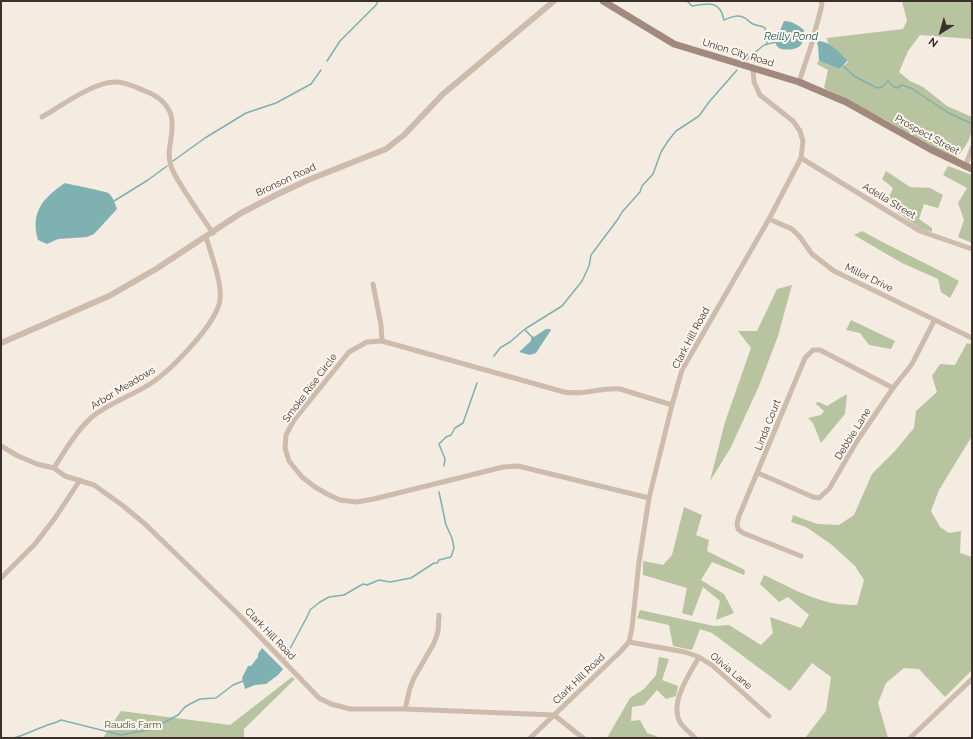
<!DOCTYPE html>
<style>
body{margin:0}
#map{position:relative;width:973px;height:739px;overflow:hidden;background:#f4ebe1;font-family:Raleway,sans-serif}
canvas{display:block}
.frame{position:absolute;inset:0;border:2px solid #3b302b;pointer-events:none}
.north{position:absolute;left:921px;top:12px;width:40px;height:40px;-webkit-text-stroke:3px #fbf5ee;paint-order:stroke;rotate:217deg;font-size:11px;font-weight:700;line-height:16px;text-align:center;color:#3b302b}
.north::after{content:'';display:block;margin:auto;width:14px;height:18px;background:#3b302b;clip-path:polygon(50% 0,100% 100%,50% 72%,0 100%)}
</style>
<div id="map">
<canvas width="973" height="739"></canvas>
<div class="frame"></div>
<div class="north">N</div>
</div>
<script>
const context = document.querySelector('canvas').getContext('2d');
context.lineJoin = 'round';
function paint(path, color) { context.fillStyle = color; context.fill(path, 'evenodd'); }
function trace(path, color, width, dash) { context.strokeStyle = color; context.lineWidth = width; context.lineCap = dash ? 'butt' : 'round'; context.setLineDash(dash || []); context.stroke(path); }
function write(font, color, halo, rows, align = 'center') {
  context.font = font + ' Raleway,sans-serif'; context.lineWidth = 4; context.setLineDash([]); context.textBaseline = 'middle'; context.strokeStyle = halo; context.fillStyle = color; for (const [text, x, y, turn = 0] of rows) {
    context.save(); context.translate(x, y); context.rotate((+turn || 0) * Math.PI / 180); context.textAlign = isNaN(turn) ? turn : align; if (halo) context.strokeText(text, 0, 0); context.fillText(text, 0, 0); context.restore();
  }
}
paint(new Path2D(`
 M902,1h70v38l-52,-4 -12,16 -9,21 11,9 13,6 24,19 25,11c0,23 -3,24 -16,42l-28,-14 -40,-24 -64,-33 4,-18 -11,-6 2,-4 5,3 16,6 8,-7 -20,-19 -1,-5 76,-9 4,-8z
 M948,166l24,9v68l-14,-6 6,-17 -6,-17 9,-15 -24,-13z
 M886,171l24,16 20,1 13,7 -5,13 -14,-4 -5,15 13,9v4l-11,-3 -35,-25 7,-16 -11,-9z
 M862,231c32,18 65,32 97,50l-9,17 -9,-6 -3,-13 -36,-16 -48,-28z
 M792,285l-14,51 -19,50 -29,63 -20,32 15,-59 26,-74 -13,-17h19l20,-42z
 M851,320l44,21 -4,8 -22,-4 -9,-12 -14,-3z
 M967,343l5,1v92l-33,54 -8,21 9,16 9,6 12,-2 -1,22 12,4v113l-27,27 -26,-28 -15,-1 -18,15 -8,20 10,35h-83l21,-27 5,-34 -19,-14 -22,28 -78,-58 -12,-4 -8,21 -19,-4 -4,-21 -32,-7 3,-8 74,16 15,-1 32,20 12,-12 -3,-16 31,11 8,-13 -21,-18 -9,5 -19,-18 4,-9c32,15 57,31 93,30l7,-25 -9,-14 -23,-21 -26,-18 -15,-5 2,-7 24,9 22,1 15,-10 18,-41 23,-23 19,-23 2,-17 21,-19 -5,-16 8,-12 15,1z
 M847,394l-2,20 -24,29 -8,-20 -5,-5 13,-3 3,-4 -9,-8 4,-1 8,4z
 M684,507l18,8 -6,20 13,5 -2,11 38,19 -1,5 -32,-13 -11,18 23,14 10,19 -18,7 4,-19 -17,-14 -11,29 -10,-3 5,-25 -44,-13v-14l20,4 9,-10z
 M659,657l10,2 -7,21 16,6 -2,10 -10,3 -9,-9 -13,15 -12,2 -1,14 9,-1 7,13 9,3 2,2h-51l23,-40 14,-9 12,-14z
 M292,677l3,2 -51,50v9h-141l18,-27 109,14z`), '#b8c4a0');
paint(new Path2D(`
 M784,21c8,0 14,4 20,9 -1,4 0,10 -2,13 -2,7 -18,8 -23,5 -3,-2 -4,-6 -5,-9l1,-4 4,-2z
 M819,41c12,1 18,10 27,18l1,2 -7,8 -16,-6 -5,-3 -1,-14 -1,-3z
 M65,183c7,2 40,8 43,10 5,3 7,11 9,16l-23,25 -7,3 -29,2 -11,5 -9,-4c-8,-28 5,-42 27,-57z
 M546,329h4l1,1 -15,23 -6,2 -11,-3 12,-11v-3l2,-2 1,1z
 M262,648l21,21 -5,6 -12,9 -11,1 -10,4 -3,-11 6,-12h3l7,-9v-3z`), '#7fb0b2');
trace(new Path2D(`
 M687,1l5,5c16,-3 28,-6 32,14 7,-3 14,-6 21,-2 3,2 5,5 8,6 4,2 8,1 12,4l2,16
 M746,60l18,-15 12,-3
 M327,61l13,-20 36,-36 2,-4
 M843,66l11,10 23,12 5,-1 6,-6 6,6 3,1 5,-3 9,3 36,24 23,11
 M173,161l32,-23 41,-25 30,-10 35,-19 10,-14
 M114,201l34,-21 19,-14
 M525,330l7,7
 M494,356l6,-8 10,-6 15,-13 37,-23 20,-25 7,-15 2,-11 27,-36 4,-7 18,-20 2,-6 11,-12 8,-22 7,-11 8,-10 23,-15 10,-14 28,-32
 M444,466l1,-7 -6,-15 7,-7 5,-2 4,-7 8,-5 14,-40
 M285,658l23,-43 2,-5 10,-8 9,-5 15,-2 19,-11 4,1 12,-5 11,2 21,-4 23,-15h3l2,-3 12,-3 3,-9 -2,-10 -6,-13 -7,-33
 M14,738c11,-3 20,-8 31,-12 5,-2 11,-3 16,-6l60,15 31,-6 26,-14 7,-8 5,-3 10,-5 16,-1 17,-13 10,-4`), '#7fb0b2', 1.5);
trace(new Path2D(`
 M799,82l12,-36 11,-41 -1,-4
 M42,117c19,-11 53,-36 74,-35 9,0 20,5 29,9 11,4 22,12 26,24 5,17 -6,35 0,51 3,9 8,16 13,24 9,14 19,29 29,43
 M801,158l119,73 52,18
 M965,167l7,-19
 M769,219l23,10 8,8 12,17 22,17 138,67
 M373,284l8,41 1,16
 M1,446l17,10 19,8 17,4 11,8 29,9 28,20 23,19 94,91 80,83 12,6 19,5h55l149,6
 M54,468c10,-16 23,-38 38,-51 17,-14 39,-21 58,-33 20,-13 68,-61 70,-85 2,-17 -9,-45 -14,-62
 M758,473l55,24 6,1 10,-9 28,-48 36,-53 19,-24 22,-43
 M649,498l-131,-32 -15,1 -129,32 -17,3 -17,-2 -13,-6 -12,-7 -13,-10 -13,-16 -4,-13 1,-13 8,-15 55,-68 18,-10 15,-1 182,51c20,4 36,-5 56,-3l52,16
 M801,556l-58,-23 -5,-4 -1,-6 2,-7 66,-158 8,-8h7l73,38
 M1,578l34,-34 20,-26 25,-38
 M629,642l56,10 14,5 14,9 56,50
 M405,709l5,-21 4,-10 20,-35 4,-11 1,-17
 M554,715l29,23
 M530,738l90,-86 9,-10 3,-14 7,-66 10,-64 23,-93 10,-35 87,-151 32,-61 2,-17 -3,-10 -7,-10 -33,-26 -6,-13 -1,-13
 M695,738c-4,-5 -12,-10 -15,-16 -11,-19 10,-49 19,-65
 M910,738l62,-59`), '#cdbbac', 5);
trace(new Path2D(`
 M1,343l108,-47 47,-27 85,-56 35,-18 32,-15 78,-31 18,-14 39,-41 111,-93`), '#cdbbac', 6);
trace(new Path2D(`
 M603,1l71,43 125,38 47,20 84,47 42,20`), '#a18a7d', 7);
write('10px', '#3b302b', '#fbf5ee', [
 ["Union City Road",738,53,17],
 ["Prospect Street",927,135,29],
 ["Bronson Road",286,180,-25],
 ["Adella Street",889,201,31],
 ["Miller Drive",869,278,26],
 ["Clark Hill Road",691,338,-62],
 ["Arbor Meadows",123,388,-31],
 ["Smoke Rise Circle",310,388,-53],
 ["Linda Court",768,425,-68],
 ["Debbie Lane",853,434,-58],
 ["Clark Hill Road",270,634,46],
 ["Olivia Lane",731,671,40],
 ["Clark Hill Road",579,679,-44]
]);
write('10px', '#4a5a2e', '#fbf5ee', [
 ["Raudis Farm",133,725]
]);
write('italic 11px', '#1f5a5e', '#fbf5ee', [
 ["Reilly Pond",791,37]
]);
</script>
